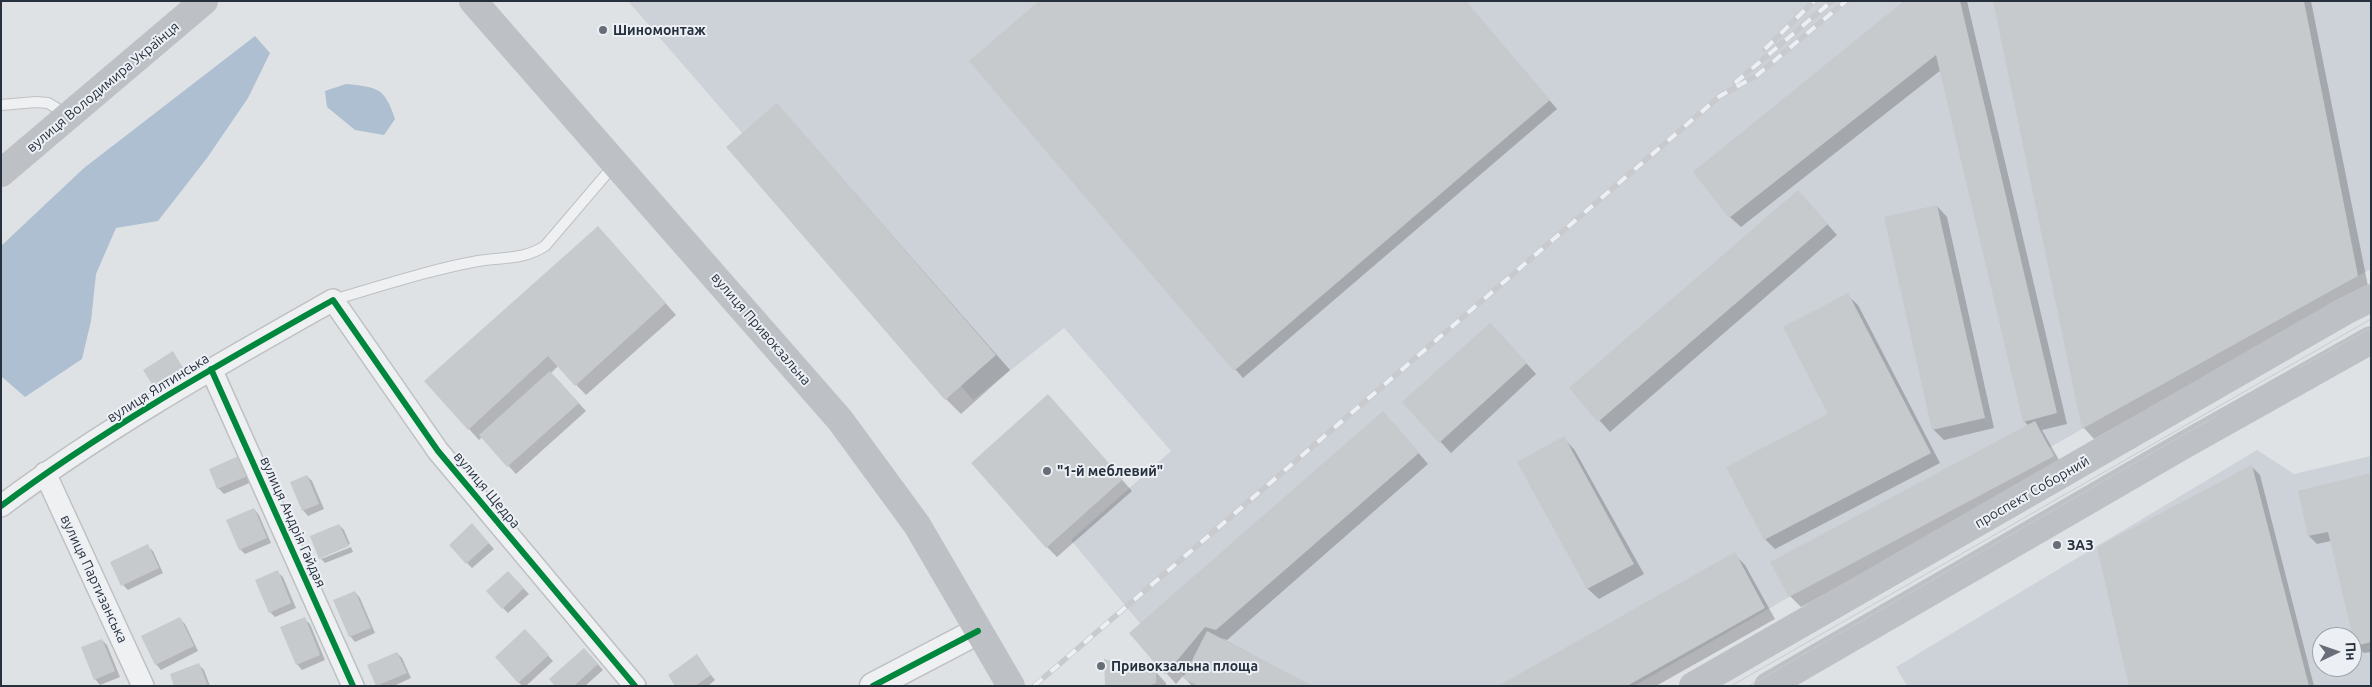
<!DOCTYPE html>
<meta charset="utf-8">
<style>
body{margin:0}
#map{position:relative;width:2372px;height:687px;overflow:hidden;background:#dfe2e5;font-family:Ubuntu,sans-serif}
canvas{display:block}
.frame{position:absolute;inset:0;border:2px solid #27303d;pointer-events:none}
.north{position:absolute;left:2312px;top:627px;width:50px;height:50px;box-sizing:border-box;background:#ecf0f5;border:1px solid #9da3ab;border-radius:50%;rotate:87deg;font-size:14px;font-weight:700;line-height:20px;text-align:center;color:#27303d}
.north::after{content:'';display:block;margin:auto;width:18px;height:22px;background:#676e78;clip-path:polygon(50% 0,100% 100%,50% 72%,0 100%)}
</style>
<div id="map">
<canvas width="2372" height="687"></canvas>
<div class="frame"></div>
<div class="north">Пн</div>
</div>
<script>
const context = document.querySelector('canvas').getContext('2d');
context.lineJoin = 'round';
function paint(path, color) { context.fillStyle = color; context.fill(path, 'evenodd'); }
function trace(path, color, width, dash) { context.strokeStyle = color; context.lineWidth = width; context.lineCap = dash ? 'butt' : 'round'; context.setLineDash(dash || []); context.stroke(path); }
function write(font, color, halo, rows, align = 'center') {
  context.font = font + ' Ubuntu,sans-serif'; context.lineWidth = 4; context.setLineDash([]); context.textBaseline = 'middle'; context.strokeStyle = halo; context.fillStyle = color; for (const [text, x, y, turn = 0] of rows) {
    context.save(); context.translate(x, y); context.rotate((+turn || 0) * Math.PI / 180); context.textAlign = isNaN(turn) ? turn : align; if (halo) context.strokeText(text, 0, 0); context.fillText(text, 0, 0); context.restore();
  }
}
paint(new Path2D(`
 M628,1h1743v268l-289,160 -448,257h-430l-22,-12 -111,-134 100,-89 -107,-123 -91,72z
 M2257,450l37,24 77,-18v230h-464l-11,-19zM2322,637h30v30h-30z`), '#cdd1d8');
paint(new Path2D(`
 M255,36l15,17 -22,45 -41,60 -49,63 -42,7 -20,46 -5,47 -9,38 -57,38 -24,-21v-130l83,-78z
 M346,84c32,3 39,4 49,35l-11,16 -29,-5 -28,-23 -2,-16z`), '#adbfd0');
paint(new Path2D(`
 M1465,1l92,108 -314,269 -272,-317z
 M1906,1h61l100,423 -25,6 21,37 -262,140 -11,-11 239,-170 -5,-5 -83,-351 -200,157 -11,-10z
 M1995,1h316l57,285 -274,153 -10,-11z
 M777,104l233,266 -49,44 -15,-15z
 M1798,191l39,44 -227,197 -40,-44z
 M1937,206l10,11 47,211 -50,12 -11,-11z
 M608,238l68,77 -90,80 -28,-29 -7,7 35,38 -70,63 -34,-37 -3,3 -10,-11 -44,-48z
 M1847,295l11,10 82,158 -165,86 -10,-10 65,-125z
 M1501,335l35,39 -85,79 -47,-50z
 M172,353l17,23 -28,17 -5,-5z
 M1058,407l74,84 -75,66 -10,-10z
 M1393,423l35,41 -201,176 -6,-2 90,48h-119l-9,-10 -7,8 -45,-51z
 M1563,438l11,11 70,125 -45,25 -11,-10 -69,-126z
 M240,456l14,25 -30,13 -6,-6z
 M2252,467l8,8 54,211h-184z
 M2371,474v178l-7,1 -8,-8 -25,-104 -14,3 -8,-8 -10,-45z
 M307,476l5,5 12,28 -16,7 -5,-6z
 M254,509l5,6 12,28 -26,11 -5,-5z
 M339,525l5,5 6,14 -29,13v2l-10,-22z
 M477,530l17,19 -22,19 -5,-5z
 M147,546l6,5 10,22 -35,17 -5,-5z
 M351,547l2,5 -28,11 -4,-4z
 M1734,554l11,11 30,54 -119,67h-155z
 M277,572l6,5 13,31 -21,9 -5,-5z
 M513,578l16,16 -21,19 -5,-5z
 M355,592l5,6 15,35 -20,9 -5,-6z
 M180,619l5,5 13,27 -37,19 -5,-6z
 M304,619l6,5 15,36 -23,10 -5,-6z
 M530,636l23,25 -27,25h-4l-26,-29z
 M102,640l5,5 13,32 -20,8 -5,-6z
 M397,653l5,5 9,20 -17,8h-17l-9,-20z
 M589,654l14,16 -18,16h-28z
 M696,656l19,24 -7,6h-31z
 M198,664l6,6 6,16h-35z
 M1156,672l10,11v3h-60z`), '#0003');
paint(new Path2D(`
 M1039,1h427l84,99 -316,271 -265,-310z
 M1904,1h56l97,412 -34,9 -87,-367 -207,163 -36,-46z
 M1993,1h311l54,275 -276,153z
 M777,103l219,252 -51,45 -219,-253z
 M1798,190l30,34 -230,198 -29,-34z
 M1937,205l48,213 -53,12 -48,-213z
 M598,226l68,77 -91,83 -27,-30 -80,74 -44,-49z
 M1848,293l83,160 -167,87 -38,-73 102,-53 -45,-87z
 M1490,323l37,40 -88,80 -37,-41z
 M173,351l11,19 -29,19 -12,-19z
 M550,371l29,32 -72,64 -28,-32z
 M1048,394l75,85 -77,69 -75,-85z
 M1383,411l36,42 -203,177 -11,-3 -40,48 -36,-42z
 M2035,421l19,35 -265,141 -19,-35z
 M1564,436l70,128 -47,25 -70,-127z
 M241,455l9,20 -33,14 -8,-20z
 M2252,465l57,221h-180l-32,-139z
 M2371,473v169l-16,4 -27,-114 -20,4 -10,-45z
 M307,475l12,29 -17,7 -12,-29z
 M254,508l13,30 -28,12 -13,-30z
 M472,523l17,20 -23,21 -17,-19z
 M339,524l10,22 -30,13 -9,-23z
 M148,544l11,24 -38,18 -11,-24z
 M1735,552l30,56 -138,78h-129z
 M278,570l13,33 -22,10 -14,-33z
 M508,571l16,17 -22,21 -16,-18z
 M355,591l16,37 -22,9 -16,-37z
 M180,617l14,29 -39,19 -14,-29z
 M305,617l15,38 -24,10 -16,-38z
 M525,629l24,26 -31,28 -23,-26z
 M1207,631l106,55h-115l-15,-8z
 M102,639l13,32 -21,9 -13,-33z
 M584,648l14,16 -24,22h-19l-6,-7z
 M397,652l10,21 -31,13 -9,-21z
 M697,654l14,21 -16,11h-20l-7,-11z
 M1104,659l52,12v12l-9,3h-42z
 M199,663l9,23h-34l-4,-12z`), '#c7cacd');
const service = new Path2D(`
 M1,105l35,-3 12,1 20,12
 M333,300c48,-14 96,-30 145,-39 25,-4 45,-1 67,-15l70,-82`);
const minor = new Path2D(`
 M211,369l142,317
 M45,473l98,213
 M1,506c104,-78 219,-142 332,-206l105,151 197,235`);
const tertiary = new Path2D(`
 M873,686l105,-55`);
trace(service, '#bec0c3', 12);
trace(minor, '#bec0c3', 24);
trace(tertiary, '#bec0c3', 29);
trace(service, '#eff0f1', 10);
trace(minor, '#eff0f1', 21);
trace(tertiary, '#eff0f1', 26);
trace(new Path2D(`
 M473,1l367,419 77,105 94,161
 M1,173l203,-172
 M1693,686l652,-375 26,-13
 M1768,686l416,-241 187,-105`), '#bdc0c4', 28);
trace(new Path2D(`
 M2299,368l72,-40
 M1731,686l640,-367
 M1749,686l467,-270`), '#c8cacd', 1);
const rail = new Path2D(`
 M1765,49l49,-48
 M1735,83l97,-82
 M1034,686l686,-590 36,-20 90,-75`);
trace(rail, '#c8cacd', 5.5);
trace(rail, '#ecf0f5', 4, [11]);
trace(new Path2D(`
 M211,369l142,317
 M1,506c104,-78 219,-142 332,-206l105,151 197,235
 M873,686l105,-55`), '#00873e', 6);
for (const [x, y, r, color] of [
 [603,30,5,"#676e78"],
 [1047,471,5,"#676e78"],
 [2057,545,5,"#676e78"],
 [1101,666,5,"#676e78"]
]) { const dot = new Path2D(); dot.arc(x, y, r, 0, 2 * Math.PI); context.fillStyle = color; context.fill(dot); trace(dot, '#ecf0f5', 2); }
write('bold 14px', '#27303d', '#ecf0f5', [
 ["Шиномонтаж",613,30],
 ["\"1-й меблевий\"",1057,471],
 ["ЗАЗ",2067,545],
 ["Привокзальна площа",1111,666]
], 'left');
write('14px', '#27303d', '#ecf0f5', [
 ["вулиця Володимира Українця",103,87,-40],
 ["вулиця Привокзальна",761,329,49],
 ["вулиця Ялтинська",158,388,-32],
 ["вулиця Щедра",487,490,50],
 ["проспект Соборний",2032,492,-30],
 ["вулиця Андрія Гайдая",293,522,66],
 ["вулиця Партизанська",94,579,65]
]);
</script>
